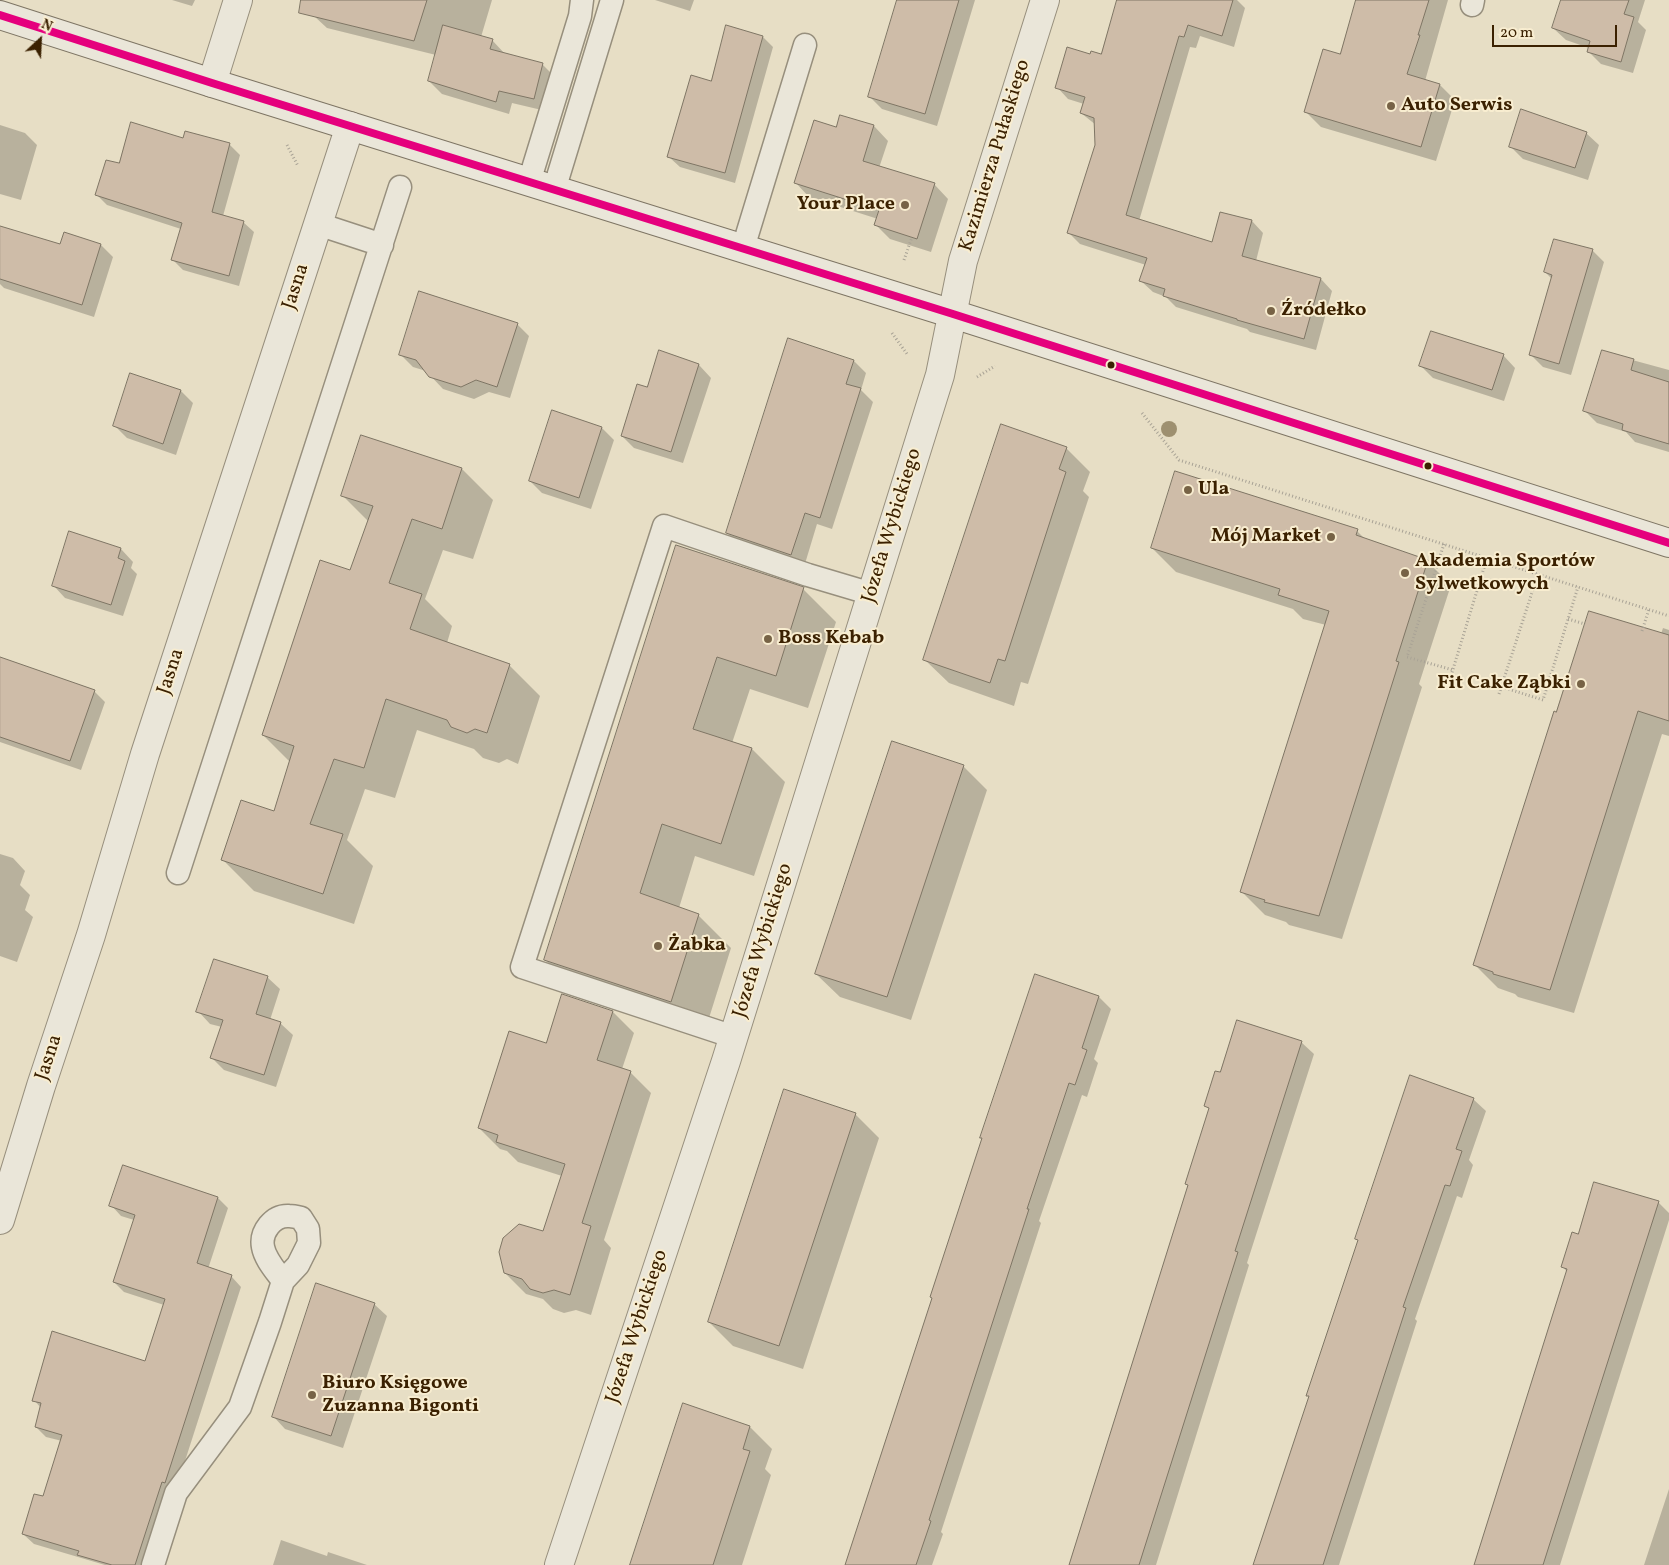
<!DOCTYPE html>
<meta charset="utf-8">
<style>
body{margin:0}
#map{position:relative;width:1669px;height:1565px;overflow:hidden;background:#e7dec5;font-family:Vollkorn,serif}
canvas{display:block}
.north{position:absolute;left:15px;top:15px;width:50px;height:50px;-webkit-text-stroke:4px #f8edd0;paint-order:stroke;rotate:25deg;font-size:14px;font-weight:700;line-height:20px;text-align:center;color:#3b2101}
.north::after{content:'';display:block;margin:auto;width:18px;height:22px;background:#3b2101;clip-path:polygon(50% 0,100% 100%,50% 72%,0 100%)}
.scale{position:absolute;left:1492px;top:25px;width:125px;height:22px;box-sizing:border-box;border:2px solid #3b2101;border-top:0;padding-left:6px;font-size:15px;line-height:18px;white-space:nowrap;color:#3b2101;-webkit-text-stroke:4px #f8edd0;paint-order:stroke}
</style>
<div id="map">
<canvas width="1669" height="1565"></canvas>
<div class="north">N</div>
<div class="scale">20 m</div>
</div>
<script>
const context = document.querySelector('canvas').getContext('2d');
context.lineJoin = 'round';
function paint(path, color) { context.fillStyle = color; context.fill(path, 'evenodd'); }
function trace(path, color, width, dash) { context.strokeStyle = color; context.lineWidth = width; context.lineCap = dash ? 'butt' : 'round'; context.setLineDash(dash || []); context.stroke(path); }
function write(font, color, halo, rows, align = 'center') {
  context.font = font + ' Vollkorn,serif'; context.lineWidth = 4; context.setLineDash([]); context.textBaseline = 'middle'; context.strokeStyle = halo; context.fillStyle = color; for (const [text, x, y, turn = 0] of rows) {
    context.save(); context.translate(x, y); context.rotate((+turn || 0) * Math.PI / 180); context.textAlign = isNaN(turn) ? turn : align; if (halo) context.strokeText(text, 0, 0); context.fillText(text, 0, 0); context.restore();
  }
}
paint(new Path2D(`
 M172,0h23l-3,6z
 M319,0h173l-11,37 11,3 13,14 37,10 13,13 -9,34 -34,-8 -3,11 -67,-20 -13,-13 7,-26 -109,-27 -13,-12z
 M655,0h39l-4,11z
 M900,0h75l-38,126 -55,-17 -12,-12z
 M1118,0h119l8,8 -11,39 -34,-11 -4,12 -6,-1 -51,174 74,22 39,-22 11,12 -7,28 65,18 11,12 -16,59 -66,-18 -3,-3 -71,-22 -10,-10 -13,-5 -12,-11 5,-16 -66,-21 -12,-12 29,-87 -1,-20 -15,-12 3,-9 -16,-5 -11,-12 34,-31 11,-1z
 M1357,0h91l-23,81 15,4 15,15 -19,61 -115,-34 -15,-15 35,-56z
 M1562,0h83l-7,22 8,8 -13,43 -32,-9 -13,-13 1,-3 -23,-8 -13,-12z
 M763,37l10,10 -38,136 -55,-16 -11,-10z
 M841,116l33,10 14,15 -9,27 55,16 14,15 -17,53 -41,-13 -14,-14 2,-6 -69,-22 -14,-15 41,-53z
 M0,125l25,8 12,12 -16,55 -21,-6z
 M1586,133l13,12 -11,35 -65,-21 -13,-13z
 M184,140l45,4 11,11 -17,61 20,6 11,10 -15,54 -56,-16 -10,-10 8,-31 -74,-24 -11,-11 23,-29z
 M65,234l36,11 12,12 -19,60 -90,-29 -4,-4v-37l61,-2z
 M1592,250l12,12 -33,113 -28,-8 -13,-13 22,-75 -7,-7z
 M517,324l12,12 -19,62 -21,-6 -15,7 -31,-10 -17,-18 -13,-4 -12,-12z
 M660,352l39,13 12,13 -28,85 -49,-15 -12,-12 25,-48z
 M1603,352l66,18v82l-34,-10 -9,-10 -29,-9 -12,-12z
 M1503,355l12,13 -11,33 -71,-23 -12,-12z
 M854,361l12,12 -5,17 12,12 -41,127 -15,-5 -13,43 -65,-22 -12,-12z
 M131,375l50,16 12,12 -17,52 -49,-17 -12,-12z
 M602,428l12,12 -23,69 -49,-16 -12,-12z
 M1066,448l24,24 -7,19 6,6 -61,187 -7,-2 -7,24 -65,-23 -24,-23z
 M462,469l31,31 -20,59 -30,-9 -18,49 27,27 -5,17 62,22 31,31 -22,68 -11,-5 -8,4 -16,-5 -9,-9 -57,-19 -22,68 -30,-9 -18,51 26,26 -19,58 -100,-33 -31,-31 52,-48 15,-50 -27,-27 88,-163 18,-50 -27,-27z
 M1357,531l9,9 61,21 24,24 -32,99 3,3 -80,252 -53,-14 -3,-3 -21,-7 -24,-24 85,-266 -23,-6 -10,-10 -117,-37 -24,-24z
 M677,546l126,43 33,33 -28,86 -58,-19 -18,54 20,6 33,33 -31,94 -59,-20 -16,52 19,7 33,33 -27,86 -126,-41 -33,-33z
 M121,549l12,13 -2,6 6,6 -14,42 -58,-18 -12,-13z
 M1663,628l6,2v106l-7,-2 -88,279 -56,-16 -3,-3 -17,-6 -24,-24 83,-251 104,-79z
 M0,659l94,32 11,11 -24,68 -81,-28z
 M963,766l24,24 -76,230 -71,-23 -24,-23z
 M0,854l13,4 12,13 -5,14 10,10 -5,15 8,7 -16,45 -17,-6z
 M267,977l13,12 -10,31 10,3 13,12 -17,52 -52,-17 -12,-12 10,-31 -12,-3 -12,-13z
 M563,996l50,16 21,21 -12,36 8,3 21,21 -47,147 7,8 -20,67 -15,-5 -12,3 -11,-4 -10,-10 -17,-5 -21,-21 39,-40 18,-57 -44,-14 -11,-11 -7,-2 -21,-21 68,-84z
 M1099,997l12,12 -17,50 4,4 -11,34 -5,-2 -43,126 2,2 -100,309 2,2 -11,31h-86l87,-266 -2,-2z
 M1301,1042l13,12 -67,209 2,2 -93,300h-86l119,-379 -2,-2 23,-74 -4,-4 15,-32z
 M1473,1099l13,12 -17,49 4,5 -11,33 -5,-2 -42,123 2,2 -78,244h-81l52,-168 -2,-2z
 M855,1114l24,24 -76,231 -70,-23 -24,-24z
 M218,1198l10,10 -20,61 23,7 10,11 -66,205 -27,73h-43l-71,-21 -11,-10 21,-37 18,-56 -16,-4 -10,-10 5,-19 -7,-8 112,-37 18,-58 -40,-13 -10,-10 20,-62 -13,-4 -10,-11z
 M1658,1202l11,11v7l-109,345h-85l92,-293 -4,-5 15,-32z
 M374,1304l13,12 -44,132 -58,-19 -12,-13z
 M750,1427l22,22 -7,20 6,6 -29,90h-110z
 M1669,1489v76h-25z
 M281,1540l46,16 1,-4 39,13h-94z`), '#0003');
const building = new Path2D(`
 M301,0h126l-13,41 -115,-28z
 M897,0h62l-34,114 -57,-17z
 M1117,0h116l-11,36 -34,-11 -4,12 -5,-1 -53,179 86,27 8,-30 32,8 -10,36 79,22 -17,61 -67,-19v-1l-74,-23 2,-7 -26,-8 8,-23 -80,-25 28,-88 -1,-27 -14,-5 5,-16 -30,-9 12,-41 23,7 1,-3 10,3z
 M1356,0h73l-11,35h2l-13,39 33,10 -19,63 -117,-35 19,-63 17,5z
 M1561,0h68l-5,14 10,3 -13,45 -34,-10 3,-11 -38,-13z
 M443,25l50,14 -3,10 53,14 -9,36 -35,-8 -3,11 -68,-21z
 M726,25l37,11 -38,137 -58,-16 24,-82 20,6z
 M1521,109l66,23 -12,36 -66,-21z
 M840,115l34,10 -11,36 72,22 -18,56 -43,-14 5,-15 -85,-27 20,-63 22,7z
 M131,122l52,16 2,-7 45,12 -18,69 32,9 -15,55 -58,-16 11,-37 -87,-28 11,-35 13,3z
 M0,226l60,18 4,-12 37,12 -19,61 -82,-26z
 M1554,239l39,10 -34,115 -30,-9 23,-80 -8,-3z
 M419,291l99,32 -21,64 -21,-7 -15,7 -32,-10 -13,-17 -17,-5z
 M1431,331l73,23 -12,36 -73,-24z
 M788,338l66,22 -8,24 15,4 -41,130 -15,-5 -14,42 -65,-22z
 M659,350l40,14 -28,88 -50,-16 16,-52 10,3z
 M1602,350l32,9 -3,11 38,12v62l-47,-14 1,-6 -40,-13z
 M130,373l51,17 -18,54 -50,-18z
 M552,410l50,17 -23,71 -50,-17z
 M1001,424l66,23 -8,22 7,3 -61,189 -7,-2 -8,24 -67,-23z
 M361,435l101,33 -20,61 -30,-10 -23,64 33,11 -12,35 100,35 -23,69 -12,-4 -8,4 -16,-6 -4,-7 -61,-21 -22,69 -30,-9 -24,65 33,10 -20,60 -102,-34 20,-60 33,11 20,-65 -32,-11 58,-175 30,10 23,-64 -32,-10z
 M1175,471l183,58 -2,6 72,25 -32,101 3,1 -80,254 -55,-14 1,-2 -25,-8 89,-281 -51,-16 2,-6 -129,-41z
 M69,531l52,17 -3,10 7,3 -14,44 -59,-19z
 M676,545l128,42 -28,89 -59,-19 -24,72 59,19 -31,96 -59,-20 -22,69 59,21 -28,88 -127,-42z
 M1589,611l80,24v86l-31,-10 -88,279 -57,-16v-2l-20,-7 81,-254 2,1z
 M0,657l95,33 -25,71 -70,-24z
 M892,741l72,24 -77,232 -72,-23z
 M214,959l54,17 -12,38 25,8 -17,53 -54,-17 13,-38 -27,-8z
 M1035,974l64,22 -17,52 5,2 -12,35 -6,-2 -42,126h2l-100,311 2,1 -15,44h-71l87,-267 -2,-1 52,-159h-2z
 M562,994l51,17 -16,49 34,11 -49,152 9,3 -21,69 -16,-5 -11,3 -13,-4 -8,-10 -18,-6 -5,-21 4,-14 16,-14 24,7 22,-67 -69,-22 2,-7 -20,-7 31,-97 37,12z
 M1237,1020l65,21 -67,210 3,1 -99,313h-70l119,-380 -3,-1 24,-76 -5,-2 11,-35 5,1z
 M1410,1075l64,23 -18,51 6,2 -12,35 -5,-1 -42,122 3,1 -83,257h-70l56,-169h-3l52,-156 -3,-1z
 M784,1089l72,24 -77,233 -71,-24z
 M123,1165l95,32 -21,66 35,12 -67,208 -3,-1 -27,83h-23l-35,-10 2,-4 -57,-17 12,-40 9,2 19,-61 -27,-8 6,-24 -9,-2 20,-70 93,30 20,-62 -52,-17 22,-67 -26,-9z
 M1594,1182l65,19 -116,364h-69l93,-296 -6,-2 11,-35 6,2z
 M316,1283l59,20 -44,133 -59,-19z
 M683,1403l67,23 -7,23 7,2 -37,114h-83z`);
paint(building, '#cebca8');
trace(building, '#7e7564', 1);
const lane = new Path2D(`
 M1472,5l1,-5
 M529,182l51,-166 2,-16
 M554,190l58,-190
 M318,224l64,21
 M743,248l62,-203
 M178,873l222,-686
 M734,1037l-212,-70 142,-441 144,49 64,19
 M153,1565l23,-72 64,-86 30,-85 13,-41 15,-16 11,-22 -1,-14 -7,-11c-4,-1 -8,-2 -12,-2 -16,-1 -29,16 -26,31 2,12 13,24 20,34`);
const street = new Path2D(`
 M212,83l26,-83
 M0,1220l41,-134 50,-151 54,-181 205,-628
 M559,1565l167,-504 214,-686 23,-114 82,-261`);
const secondary = new Path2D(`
 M0,15l212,68 741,231 716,229`);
trace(lane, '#978f7d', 25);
trace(street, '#978f7d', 30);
trace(secondary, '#7e7564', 30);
trace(new Path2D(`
 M287,145l11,21
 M904,260l8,-23
 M892,333l15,21
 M977,377l18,-11
 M1142,413l37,47 490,156
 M1444,544l-37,113 46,13
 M1568,619l17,5
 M1642,631l7,-22
 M1450,679l37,-121
 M1502,687l41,13 35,-113
 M1499,694l39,-120`), '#a8a295', 3, [1, 2.5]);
trace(lane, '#eae6d9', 22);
trace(street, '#eae6d9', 28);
trace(secondary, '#eae6d9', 28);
trace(new Path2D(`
 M0,15l212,68 741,231 716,229`), '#e5007d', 8);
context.fillStyle = '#9e9070';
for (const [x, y] of [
 [1169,429]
]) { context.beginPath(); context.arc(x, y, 8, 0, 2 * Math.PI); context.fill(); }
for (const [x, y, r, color] of [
 [1391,106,5,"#776346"],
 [905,205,5,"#776346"],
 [1271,311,5,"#776346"],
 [1111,365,4.5,"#3b2101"],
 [1428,466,4.5,"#3b2101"],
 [1188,490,5,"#776346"],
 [1331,537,5,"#776346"],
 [1405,573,5,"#776346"],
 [768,639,5,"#776346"],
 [1581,684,5,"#776346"],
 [658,946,5,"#776346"],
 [312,1395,5,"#776346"]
]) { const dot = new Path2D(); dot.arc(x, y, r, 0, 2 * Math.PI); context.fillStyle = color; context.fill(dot); trace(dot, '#f8edd0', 2); }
write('bold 20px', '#3b2101', '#f8edd0', [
 ["Auto Serwis",1401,106],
 ["Your Place",895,205,"right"],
 ["Źródełko",1281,311],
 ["Ula",1198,490],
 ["Mój Market",1321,537,"right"],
 ["Akademia Sportów",1415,562],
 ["Sylwetkowych",1415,585],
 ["Boss Kebab",778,639],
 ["Fit Cake Ząbki",1571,684,"right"],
 ["Żabka",668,946],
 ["Biuro Księgowe",322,1384],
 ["Zuzanna Bigonti",322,1407]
], 'left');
write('20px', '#3b2101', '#f8edd0', [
 ["Kazimierza Pułaskiego",996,156,-73],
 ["Jasna",297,287,-72],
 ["Józefa Wybickiego",893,526,-73],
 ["Jasna",172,672,-72],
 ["Józefa Wybickiego",764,941,-73],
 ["Jasna",50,1058,-72],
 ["Józefa Wybickiego",638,1327,-72]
]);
</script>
